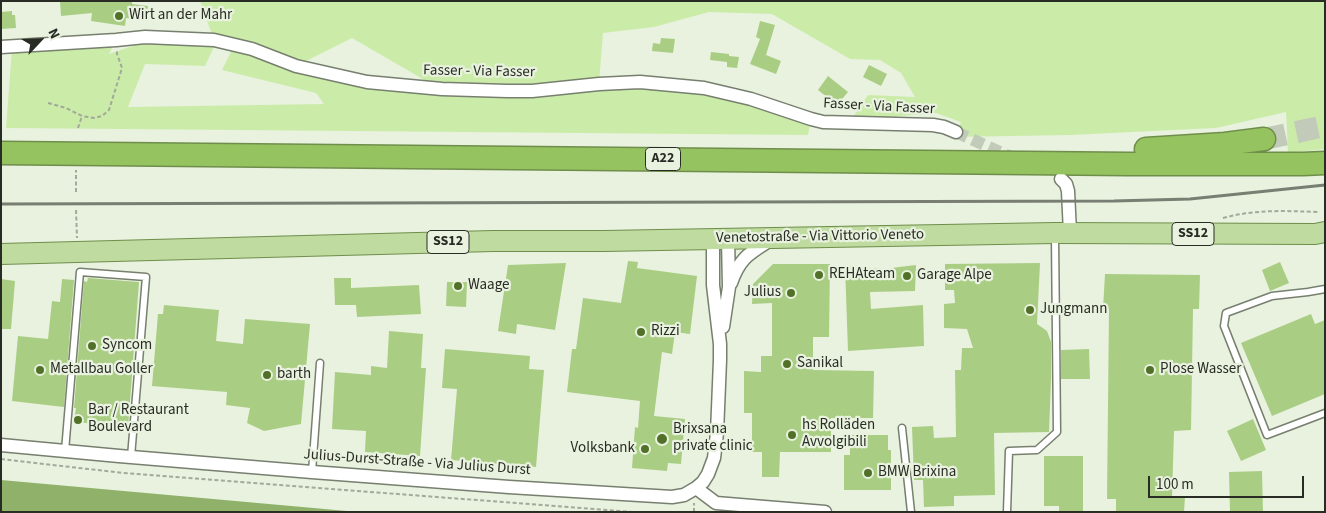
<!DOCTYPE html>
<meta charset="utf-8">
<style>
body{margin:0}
#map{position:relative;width:1326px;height:513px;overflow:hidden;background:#e8f2df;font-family:"Source Sans 3",sans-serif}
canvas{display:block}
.frame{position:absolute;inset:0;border:2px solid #292c25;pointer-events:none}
.north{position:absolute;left:15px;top:15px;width:50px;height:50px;-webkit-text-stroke:4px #e8f2df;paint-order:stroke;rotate:65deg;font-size:14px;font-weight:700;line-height:20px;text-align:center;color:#292c25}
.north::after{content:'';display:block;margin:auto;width:18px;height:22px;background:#292c25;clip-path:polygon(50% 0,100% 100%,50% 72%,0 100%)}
.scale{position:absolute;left:1148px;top:476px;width:156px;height:22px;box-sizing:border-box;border:2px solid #292c25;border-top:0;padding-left:6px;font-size:15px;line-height:18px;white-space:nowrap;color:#292c25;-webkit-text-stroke:4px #e8f2df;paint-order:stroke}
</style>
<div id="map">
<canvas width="1326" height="513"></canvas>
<div class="frame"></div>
<div class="north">N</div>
<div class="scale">100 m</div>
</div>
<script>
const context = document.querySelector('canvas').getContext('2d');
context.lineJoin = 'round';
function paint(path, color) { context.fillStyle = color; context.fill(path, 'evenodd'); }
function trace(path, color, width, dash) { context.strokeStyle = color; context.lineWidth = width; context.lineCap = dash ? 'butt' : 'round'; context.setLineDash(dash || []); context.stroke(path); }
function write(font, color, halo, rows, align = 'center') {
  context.font = font + ' "Source Sans 3",sans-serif'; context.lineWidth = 4.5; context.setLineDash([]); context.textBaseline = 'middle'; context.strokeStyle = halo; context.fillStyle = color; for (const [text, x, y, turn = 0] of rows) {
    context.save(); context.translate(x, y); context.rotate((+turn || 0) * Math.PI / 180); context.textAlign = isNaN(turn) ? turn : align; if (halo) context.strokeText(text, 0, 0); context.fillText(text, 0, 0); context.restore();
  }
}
paint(new Path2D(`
 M200,1h1125v148l-37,4 -2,-41 -70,16 -146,7 -115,2 6,-15 -25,-9 -85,7 17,-25 47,2 -14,-24 -21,-13 -30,-1 -78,-45 -63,-2 -55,15 -51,6 -4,50 105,5 107,31 -3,16 -802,-7 6,-80 104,-8 -7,14 38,-13 67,6 -9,19 -60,-2 -17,43 196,-3 -8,-11 -94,-23 10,-20 64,17 144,22 -88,-51 -56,28 -82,-26z`), '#cbeca9');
paint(new Path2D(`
 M1,480l357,32h-357z`), '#8fb16a');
paint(new Path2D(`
 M60,1h72v3l16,2 -2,15 -20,-3 -1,8 -34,-5 1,-8 -31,3z
 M12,11v4h3l1,13 -15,1v-17z
 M760,21l15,4 -9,30 15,6 -5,13 -26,-10 10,-25 -4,-2z
 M661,38l14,1 -2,14 -21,-2 1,-8 7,1z
 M711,52l18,2v2l10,1 -2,11 -10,-1v-5l-17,-2z
 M869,65l18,9 -6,12 -18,-9z
 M828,76l20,16 -11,13 -19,-15z
 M628,261l10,1 -1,6 60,8 -7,58 -15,-2 -3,22 -10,-2 -8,64 31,3 -4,45 -13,-1 -1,8 -35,-3 3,-41 3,1 2,-27 -73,-9 5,-43h4l7,-51 38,5z
 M1280,262l9,21 -19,8 -8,-21z
 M566,263l-11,67 -38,-6 -1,10 -18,-3 10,-66z
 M1040,263l-3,61 10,7 4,11v37l-2,53 -55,1 1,62 -41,1v10l-30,1 -1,-27h-9l-2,-53 21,-1 1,12 22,-1 -1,-67h6l1,-22h11l-6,-19 -23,-1v-24l11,-1 -1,-13h-9v-26z
 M773,264h57l-1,73h-16v33l61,1 -1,47h-42v34h-51l-1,25h-17v-25h-10v-39h-8v-42l17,1v-16h11v-53l-20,1 1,-20z
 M916,265l-1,26 -45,1 1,17 52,-4 1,41 -76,5 -3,-85 38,3z
 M1105,274l95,1 -1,34h-6l-2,121 -17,1 -2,66h13l-1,15h-68v-13h-9l2,-190h-6z
 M88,278l51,4 -11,146 -24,-2 -30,-5 2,-13h-2l10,-127 3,1z
 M334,278h17v10l68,-3 2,29 -64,3 -1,-12h-21z
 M1,279l14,2 -4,48h-10z
 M62,279l12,1 -10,127 -52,-6 6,-65 30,3 4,-38 8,1z
 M447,282h20l-1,25 -20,-1z
 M164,305l55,5 -3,31 27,3 2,-25 65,5 -9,100 -37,7 -17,-8 3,-15 -24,-3 1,-13 -75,-6 6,-72h5z
 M1311,314l4,10 10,-4v74l-53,22 -31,-73z
 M389,331l34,3 -2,34h5l-6,88 -55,-4 1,-21 -34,-2 3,-57 36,3v-9l16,2z
 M445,349l85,7 -1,13 15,1 -8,97 -85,-7 6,-71 -15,-1z
 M1089,349l1,30h-29v-29z
 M1253,419l13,31 -25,11 -14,-30z
 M850,435h38v15h3v40h-47v-35h6z
 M1044,456h39v56h-24v-6h-15z
 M1262,471l1,41h-33l-1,-40z`), '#aacd84');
trace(new Path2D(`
 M956,132l57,26`), '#c2caba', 12, [12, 6]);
trace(new Path2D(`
 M1264,139l61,-13`), '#c2caba', 22, [22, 11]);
const lane = new Path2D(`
 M1325,289l-17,3 -36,4 -46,17 -2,13 43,109 58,-22
 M902,428l9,84
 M65,451l15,-179 66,5 -15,180
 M312,472l8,-109
 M1007,512l2,-61 28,-1 20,-18 -2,-195`);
const street = new Path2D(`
 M1,47l115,-7 29,-3 69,3 38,9 44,17 71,16 75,7 65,2h25l67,-7 41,-2 64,6 47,11 60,20 12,3 110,3 11,2 12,5
 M1061,179l5,5 2,7 2,42
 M731,283c9,-26 19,-30 41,-44
 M723,327l6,-40 -1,-48
 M1,445l118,11 193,16 197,15 163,10 12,-2 12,-7 7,-6 5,-8 6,-16 3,-25 3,-73v-16l-7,-59v-46
 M696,488l20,15 109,9`);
const primary = new Path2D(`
 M1,254l492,-13h111l451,-8 260,1 10,-2`);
const highway = new Path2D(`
 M1146,149l79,-5 39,-5
 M1,153l1128,11h174l22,-1`);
trace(lane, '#777f6e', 9);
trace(street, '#777f6e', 15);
trace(primary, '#6f8e4b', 22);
trace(highway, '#6f8e4b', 25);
trace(new Path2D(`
 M48,103l18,5 16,8 12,2 8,-2 7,-6 13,-42 -5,-14v-4
 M78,128l4,-12
 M76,192v-22
 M76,210l1,28
 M1223,218c34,-9 62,-7 97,-6
 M1,459l122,14 510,39
 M694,512v-9`), '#a2a99a', 2, [4, 2.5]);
trace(lane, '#fff', 6);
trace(street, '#fff', 12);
trace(primary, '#bfdb9f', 20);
trace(highway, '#95c35f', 22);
trace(new Path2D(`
 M1,204l1113,-3 76,-2 135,-14`), '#787e72', 3);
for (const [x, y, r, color] of [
 [119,16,5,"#527128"],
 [819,275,5,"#527128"],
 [907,276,5,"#527128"],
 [458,286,5,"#527128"],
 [791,293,5,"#527128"],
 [1030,310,5,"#527128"],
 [641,332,5,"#527128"],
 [92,346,5,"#527128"],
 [787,364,5,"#527128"],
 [40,370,5,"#527128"],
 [1150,370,5,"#527128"],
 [267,375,5,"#527128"],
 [78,420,5,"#527128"],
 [792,435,5,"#527128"],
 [662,439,6,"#527128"],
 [645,449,5,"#527128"],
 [868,473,5,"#527128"]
]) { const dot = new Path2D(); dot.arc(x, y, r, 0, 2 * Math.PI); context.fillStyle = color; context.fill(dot); trace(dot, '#e8f2df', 2); }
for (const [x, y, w] of [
 [663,159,35],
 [1193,234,42],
 [448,242,42]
]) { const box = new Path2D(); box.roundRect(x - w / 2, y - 11.5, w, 23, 4); context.fillStyle = '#e8f2df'; context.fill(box); trace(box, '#292c25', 1); }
write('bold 14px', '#292c25', null, [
 ["A22",663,159],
 ["SS12",1193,234],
 ["SS12",448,242]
]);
write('15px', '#292c25', '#e8f2df', [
 ["Wirt an der Mahr",129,16],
 ["REHAteam",829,275],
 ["Garage Alpe",917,276],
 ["Waage",468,286],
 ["Julius",781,293,"right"],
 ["Jungmann",1040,310],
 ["Rizzi",651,332],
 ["Syncom",102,346],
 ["Sanikal",797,364],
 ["Metallbau Goller",50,370],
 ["Plose Wasser",1160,370],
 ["barth",277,375],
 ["Bar / Restaurant",88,411],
 ["Boulevard",88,428],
 ["hs Rolläden",802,426],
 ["Avvolgibili",802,443],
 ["Brixsana",673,430],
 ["private clinic",673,447],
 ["Volksbank",635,449,"right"],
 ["BMW Brixina",878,473]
], 'left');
write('15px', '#292c25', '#e8f2df', [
 ["Fasser - Via Fasser",479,72,1],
 ["Fasser - Via Fasser",879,107,3],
 ["Venetostraße - Via Vittorio Veneto",820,237,-1],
 ["Julius-Durst-Straße - Via Julius Durst",417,463,4]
]);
</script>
